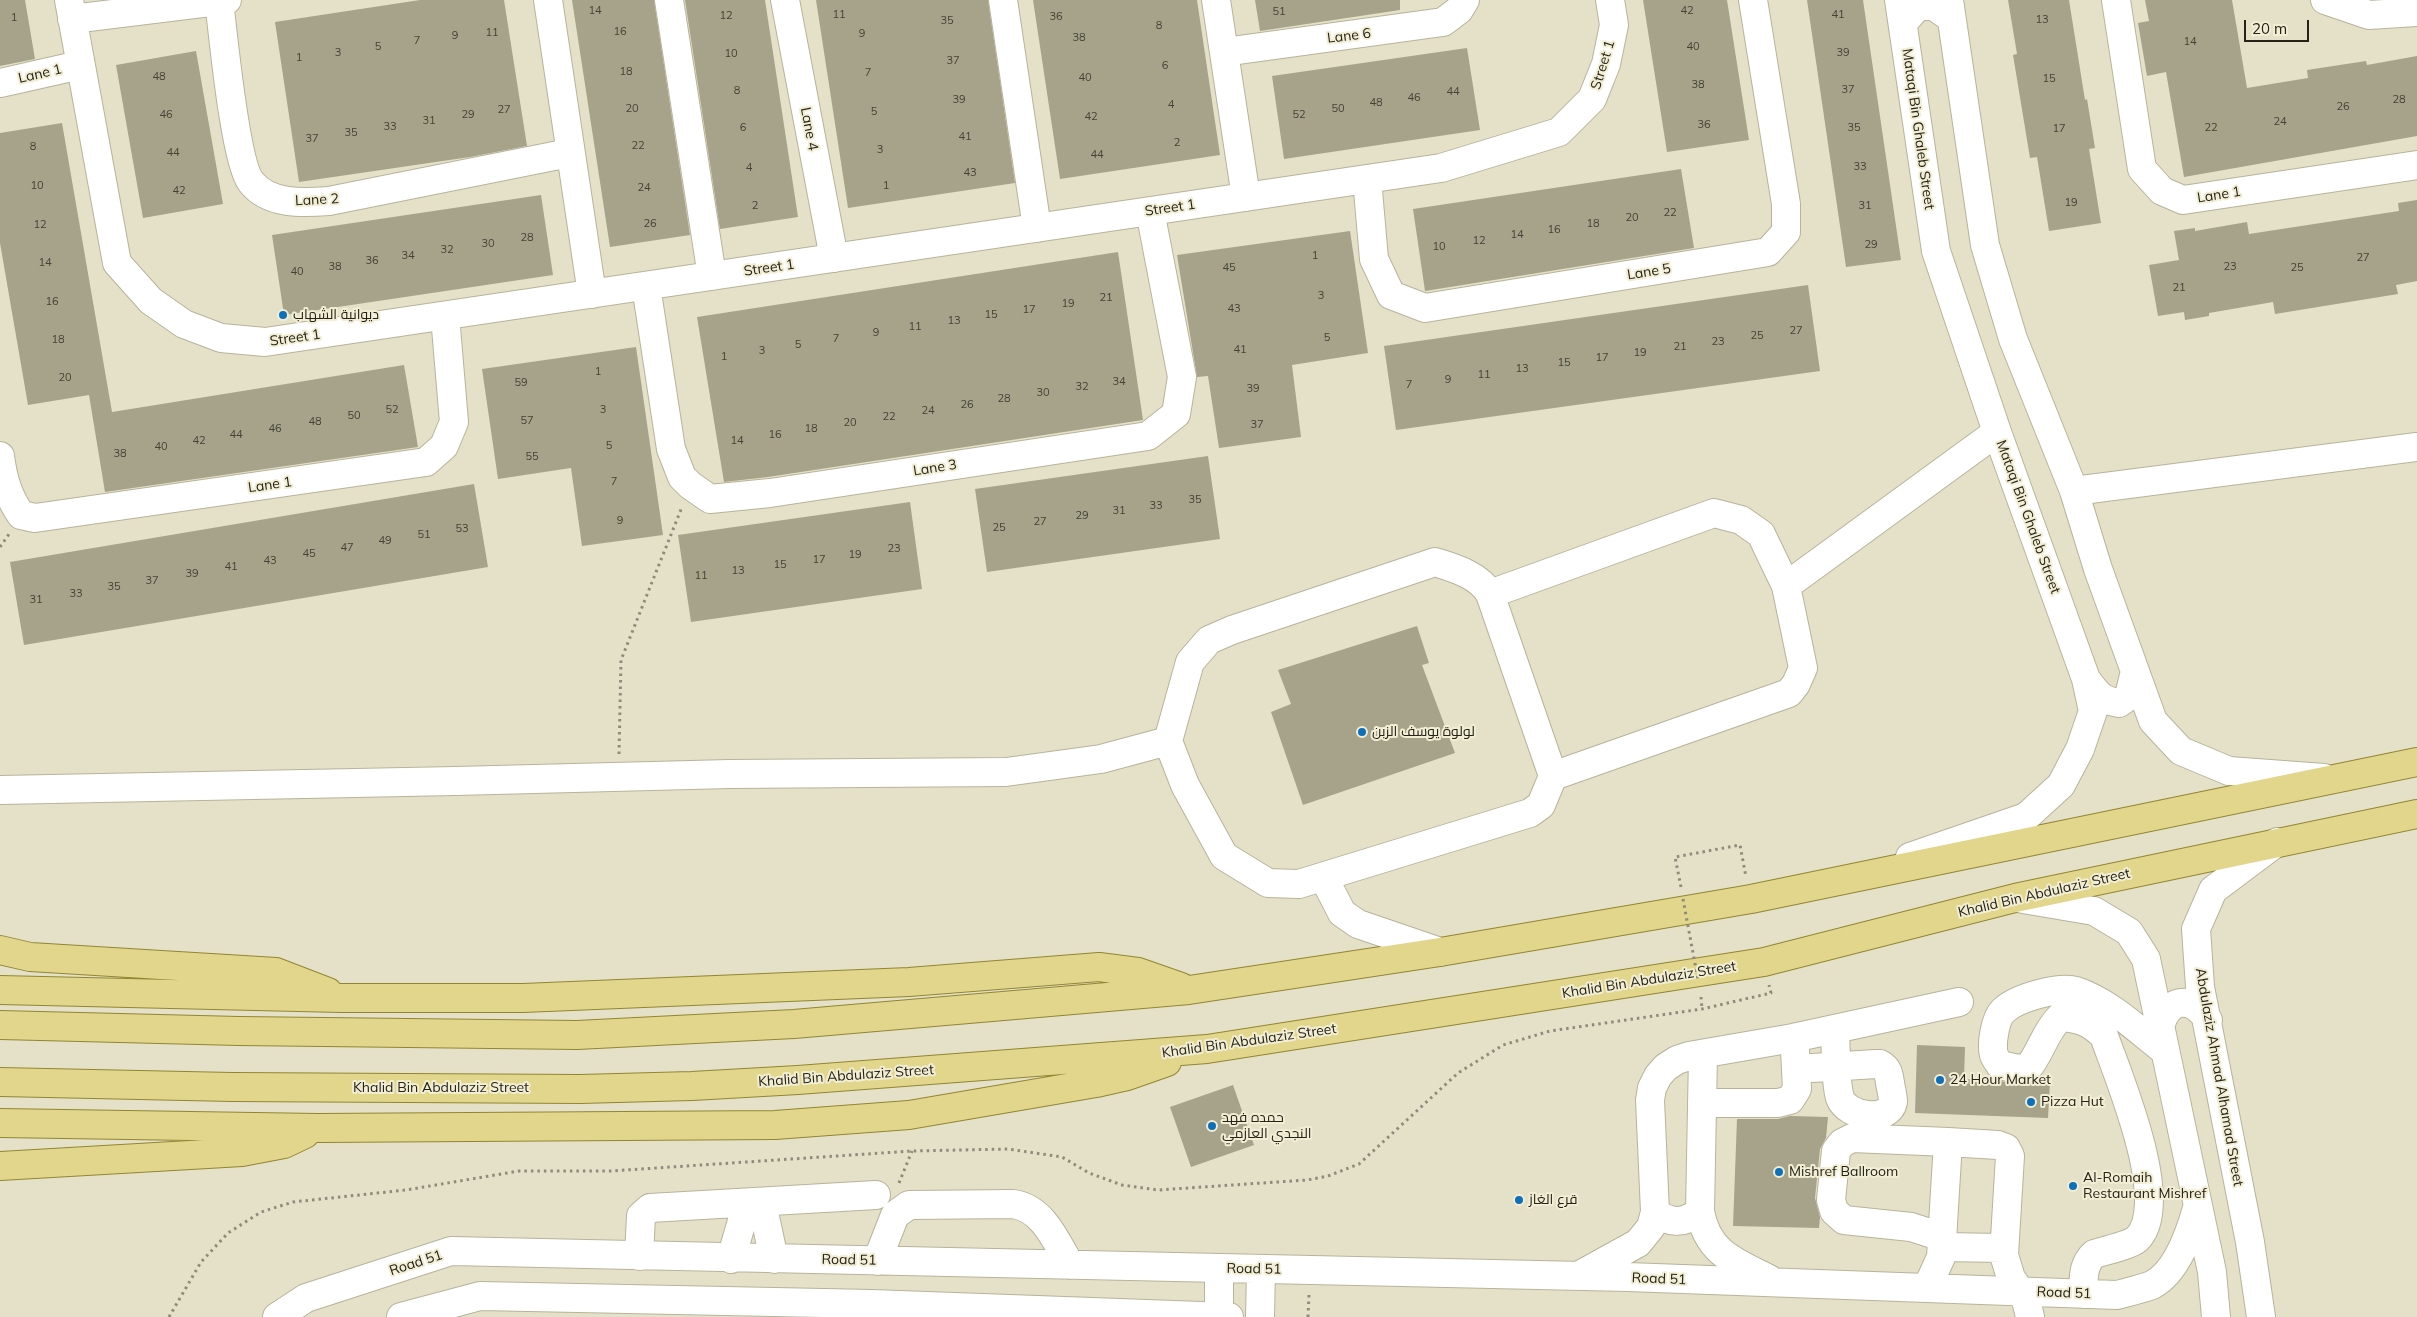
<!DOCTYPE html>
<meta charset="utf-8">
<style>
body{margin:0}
#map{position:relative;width:2417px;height:1317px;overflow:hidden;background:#e5e1c8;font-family:Mulish,sans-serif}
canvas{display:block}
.scale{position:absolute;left:2244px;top:20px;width:65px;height:22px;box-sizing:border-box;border:2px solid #242219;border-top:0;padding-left:6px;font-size:15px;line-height:18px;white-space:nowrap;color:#242219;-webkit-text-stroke:4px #f2eed4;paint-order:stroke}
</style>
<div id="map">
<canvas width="2417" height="1317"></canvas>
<div class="scale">20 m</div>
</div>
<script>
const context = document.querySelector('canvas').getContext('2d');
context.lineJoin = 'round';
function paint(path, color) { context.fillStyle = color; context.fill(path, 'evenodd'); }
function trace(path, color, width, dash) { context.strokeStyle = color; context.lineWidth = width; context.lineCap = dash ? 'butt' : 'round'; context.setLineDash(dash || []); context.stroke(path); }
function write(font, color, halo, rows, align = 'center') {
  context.font = font + ' Mulish,Cairo,sans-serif'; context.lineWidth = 4; context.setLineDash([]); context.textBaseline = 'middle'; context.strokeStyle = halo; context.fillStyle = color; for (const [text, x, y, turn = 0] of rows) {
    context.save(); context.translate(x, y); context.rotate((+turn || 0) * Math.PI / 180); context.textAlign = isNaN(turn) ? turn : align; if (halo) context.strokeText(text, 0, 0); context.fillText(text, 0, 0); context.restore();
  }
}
paint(new Path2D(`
 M0,0h25l10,59 -35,7z
 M420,0h84l23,146 -57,11 -171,25 -24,-160z
 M572,0h82l36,235 -80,12z
 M685,0h80l33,217 -78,12z
 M816,0h172l27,183 -167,25z
 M1033,0h164l23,155 -160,24z
 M1255,0h145v10l-140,21z
 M1643,0h84l22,140 -82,12z
 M1807,0h56l38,260 -55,7z
 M2008,0h61l16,100 2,-1 8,49 -6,1 12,74 -52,8 -12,-74 -7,1 -17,-103 4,-1z
 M2145,0h87l15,88 61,-10 -1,-8 59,-9 1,4 50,-9v80l-233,41 -18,-105 -19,4 -9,-53 11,-2z
 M1467,48l13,82 -196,29 -12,-83z
 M196,51l27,153 -80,14 -27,-153z
 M62,123l50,289 292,-47 14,82 -313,45 -16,-97 -61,10 -28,-162v-110z
 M1681,169l13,79 -269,43 -12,-82z
 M541,195l12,80 -269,40 -12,-80z
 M2417,200v81l-21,4 2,9 -123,20 -2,-12 -64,11v3l-24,4 -1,-8 -26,4 -9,-51 30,-5 -5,-29 21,-3v3l52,-9 2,12 150,-23 -1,-8z
 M1350,231l18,122 -76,12 9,72 -82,11 -11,-72 -11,1 -20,-122z
 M1118,252l25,168 -375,57 -44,5 -27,-165z
 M1808,285l12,86 -424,59 -12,-84z
 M636,347l27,188 -81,11 -11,-78 -73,11 -16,-110z
 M1208,456l12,83 -233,33 -12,-83z
 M474,484l14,83 -464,78 -14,-83z
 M910,502l12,87 -231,33 -13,-87z
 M1417,626l12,37 -7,2 33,88 -152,52 -32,-93 20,-8 -13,-34z
 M1917,1045l48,2 -1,32 32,1 23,5 17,-4 14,1 -2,36 -133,-5z
 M1233,1085l21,60 -63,22 -21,-60z
 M1790,1116l38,1 -2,21 -6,11 -5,49 5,19 -1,11 -86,-2 4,-107h41z`), '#a6a38a');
const minor = new Path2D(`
 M69,0l48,263 34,38 33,23 37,14 44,4 1176,-174 118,-36 33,-33 14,-35 8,-39 -4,-25
 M548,0l44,294
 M669,0l43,276
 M785,0l49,258
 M1003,0l34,228
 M1216,0l30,197
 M1899,0l37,251 61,181 89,247 7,32 -13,38 -19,36 -35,32 -116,40
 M1949,0l36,245 28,94 61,152 24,78 55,152 28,30 48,20 95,7
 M2116,0l26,169 20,22 21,9 234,-35
 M2325,0l44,15 48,-3
 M219,1c4,32 16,161 32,181 18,23 52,21 78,19l240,-48
 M72,19l155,-19
 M1903,23l15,-17h16l17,12
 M1224,52l219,-30 16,-12 6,-10
 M0,83l80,-18
 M1367,179l7,80 17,36 34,13 343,-56 18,-20v-28l-33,-204
 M646,286l25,163 11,28 8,8 20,14 60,-6 378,-57 28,-22 6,-37 -32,-166
 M0,456c3,23 8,40 21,59l14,3 391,-56 18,-16 10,-24 -9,-106
 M2074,491l343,-44
 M1435,562c19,6 44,13 55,32l63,182 -12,29 -11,8 -231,71 -31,-1 -44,-27 -39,-71 -17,-44 22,-79 19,-22 23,-10z
 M1786,586l211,-154
 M1490,594l224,-81 27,7 20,14 25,52 17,82 -7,16 -7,9 -236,83
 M2086,679c10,14 16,22 33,24l10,-7 6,-25
 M0,790l456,-9 274,-7 276,-2 95,-13 67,-18
 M1324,878l18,35 16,11 82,28
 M2017,898l77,13 35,21 17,27 66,313 4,45
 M2160,1028c6,-30 32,-34 48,-8
 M1703,1055l-3,156c7,42 35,51 69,68
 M1796,1069l80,-5h4c8,4 9,11 10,19 1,6 3,13 3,19 -4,21 -46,15 -53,-4 -5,-16 -4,-51 -5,-69
 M1702,1103h76l12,-3 7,-11 -2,-39
 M756,1202l9,15 9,42
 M1655,1212c15,12 30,12 45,-1
 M1942,1237l-31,-10 -67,-7 -10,-9 -3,-11 5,-49 6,-8 10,-5 96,4
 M1942,1247l62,1
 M639,1256l2,-40 9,-8 226,-13
 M731,1259l13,-45 12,-12
 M877,1261l18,-46 14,-10 104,-1c30,4 43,37 57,61
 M1580,1275l58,-32 13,-16 4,-15 -5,-112 2,-12 6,-12 8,-9 11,-7 12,-4 104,-18 166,-36
 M1927,1288l14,-31 7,-115 50,3 8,3 4,8 -6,99 7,23 15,22 4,17
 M2083,1294c1,-15 -1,-29 11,-40 10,-3 36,-9 43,-15 36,-35 -19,-163 -33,-203 -14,-14 -25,-18 -44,-19 -15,15 -19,35 -32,51l-10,1 -18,-4c-2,-3 -5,-7 -6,-10 -3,-11 1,-36 9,-44 13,-13 56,-25 73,-20 33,11 62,39 89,60
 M277,1317l29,-19 145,-47 1177,26 489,18c11,-3 24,-6 35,-10 25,-13 38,-52 45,-77
 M401,1317l79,-21 392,8 357,13
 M1219,1317v-49
 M1260,1317l1,-48
 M2261,1317l-11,-75 -50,-255 -4,-58 17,-39 64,-48`);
const major = new Path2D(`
 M0,950l30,7 246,15 52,20
 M0,990l341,8h182l386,-16 190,-15 39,5 43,15
 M0,1025l239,6 338,4 217,-11 395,-34 251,-38 311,-53 666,-137
 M0,1082l232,5 348,2 112,-3 106,-6 409,-31 557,-87 251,-64 402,-84
 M0,1123l318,5 457,-3 134,-10 187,-32 31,-7 40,-14
 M0,1166l242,-14 42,-8 21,-10`);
trace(minor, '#b7b49b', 30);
trace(major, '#928532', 30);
trace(new Path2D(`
 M0,547l9,-13
 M619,754l2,-94 61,-153
 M1681,887l-6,-30 65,-12 6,32
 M1701,997l1,12
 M899,1183l13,-32
 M169,1317l32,-55 27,-29 33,-21 32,-10 113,-12 113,-19h92l301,-20 96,-2 54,8 27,16 33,12 36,5 149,-10 21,-4 31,-12 99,-91 45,-28 47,-14 152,-22 69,-16 -2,-8
 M1308,1317l1,-23`), '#8f8b7a', 3, [2.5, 4]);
trace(minor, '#fff', 28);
trace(major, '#e2d68c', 28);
trace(new Path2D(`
 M1683,899l15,81`), '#8f8b7a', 3, [2.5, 4]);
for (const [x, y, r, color] of [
 [283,315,5,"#0e6fbb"],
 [1362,732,5,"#0e6fbb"],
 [1940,1080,5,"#0e6fbb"],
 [2031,1102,5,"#0e6fbb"],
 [1212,1126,5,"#0e6fbb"],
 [1779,1172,5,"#0e6fbb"],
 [2073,1186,5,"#0e6fbb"],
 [1519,1200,5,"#0e6fbb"]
]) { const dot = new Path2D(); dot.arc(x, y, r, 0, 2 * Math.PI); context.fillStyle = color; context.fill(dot); trace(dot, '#f2eed4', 2); }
write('11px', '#444235', null, [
 ["14",595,11],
 ["42",1687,11],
 ["51",1279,12],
 ["11",839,15],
 ["41",1838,15],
 ["12",726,16],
 ["36",1056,17],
 ["1",14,18],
 ["13",2042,20],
 ["35",947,21],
 ["8",1159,26],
 ["16",620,32],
 ["11",492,33],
 ["9",862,34],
 ["9",455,36],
 ["38",1079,38],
 ["7",417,41],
 ["14",2190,42],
 ["5",378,47],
 ["40",1693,47],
 ["3",338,53],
 ["39",1843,53],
 ["10",731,54],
 ["1",299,58],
 ["37",953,61],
 ["6",1165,66],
 ["18",626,72],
 ["7",868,73],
 ["48",159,77],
 ["40",1085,78],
 ["15",2049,79],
 ["38",1698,85],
 ["37",1848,90],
 ["8",737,91],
 ["44",1453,92],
 ["46",1414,98],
 ["39",959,100],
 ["28",2399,100],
 ["48",1376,103],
 ["4",1171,105],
 ["26",2343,107],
 ["20",632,109],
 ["50",1338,109],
 ["27",504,110],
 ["5",874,112],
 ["46",166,115],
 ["29",468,115],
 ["52",1299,115],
 ["42",1091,117],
 ["31",429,121],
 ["24",2280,122],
 ["36",1704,125],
 ["33",390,127],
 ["6",743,128],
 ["35",1854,128],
 ["22",2211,128],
 ["17",2059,129],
 ["35",351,133],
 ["41",965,137],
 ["37",312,139],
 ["2",1177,143],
 ["22",638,146],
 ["8",33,147],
 ["3",880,150],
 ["44",173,153],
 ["44",1097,155],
 ["33",1860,167],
 ["4",749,168],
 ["43",970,173],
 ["10",37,186],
 ["1",886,186],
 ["24",644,188],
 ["42",179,191],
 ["19",2071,203],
 ["2",755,206],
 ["31",1865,206],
 ["22",1670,213],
 ["20",1632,218],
 ["26",650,224],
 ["18",1593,224],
 ["12",40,225],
 ["16",1554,230],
 ["14",1517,235],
 ["28",527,238],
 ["12",1479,241],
 ["30",488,244],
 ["29",1871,245],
 ["10",1439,247],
 ["32",447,250],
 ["34",408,256],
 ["1",1315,256],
 ["27",2363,258],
 ["36",372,261],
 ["14",45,263],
 ["38",335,267],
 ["23",2230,267],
 ["45",1229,268],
 ["25",2297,268],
 ["40",297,272],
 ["21",2179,288],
 ["3",1321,296],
 ["21",1106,298],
 ["16",52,302],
 ["19",1068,304],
 ["43",1234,309],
 ["17",1029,310],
 ["15",991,315],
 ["13",954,321],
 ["11",915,327],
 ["27",1796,331],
 ["9",876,333],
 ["25",1757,336],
 ["5",1327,338],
 ["7",836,339],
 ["18",58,340],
 ["23",1718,342],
 ["5",798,345],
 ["21",1680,347],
 ["41",1240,350],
 ["3",762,351],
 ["19",1640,353],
 ["1",724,357],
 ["17",1602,358],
 ["15",1564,363],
 ["13",1522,369],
 ["1",598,372],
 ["11",1484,375],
 ["20",65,378],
 ["9",1448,380],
 ["34",1119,382],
 ["59",521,383],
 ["7",1409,385],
 ["32",1082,387],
 ["39",1253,389],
 ["30",1043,393],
 ["28",1004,399],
 ["26",967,405],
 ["52",392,410],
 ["3",603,410],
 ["24",928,411],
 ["50",354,416],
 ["22",889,417],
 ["57",527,421],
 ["48",315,422],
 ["20",850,423],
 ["37",1257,425],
 ["46",275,429],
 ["18",811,429],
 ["44",236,435],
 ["16",775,435],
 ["42",199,441],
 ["14",737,441],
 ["5",609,446],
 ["40",161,447],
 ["38",120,454],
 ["55",532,457],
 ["7",614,482],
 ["35",1195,500],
 ["33",1156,506],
 ["31",1119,511],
 ["29",1082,516],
 ["9",620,521],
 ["27",1040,522],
 ["25",999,528],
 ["53",462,529],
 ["51",424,535],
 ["49",385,541],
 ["47",347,548],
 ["23",894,549],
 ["45",309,554],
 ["19",855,555],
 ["17",819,560],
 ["43",270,561],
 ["15",780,565],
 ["41",231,567],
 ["13",738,571],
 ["39",192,574],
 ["11",701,576],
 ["37",152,581],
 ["35",114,587],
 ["33",76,594],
 ["31",36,600]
]);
write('14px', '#242219', '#f2eed4', [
 ["Lane 6",1349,36,-7],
 ["Street 1",1603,65,-73],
 ["Lane 1",40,74,-13],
 ["Lane 4",809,129,79],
 ["Mataqi Bin Ghaleb Street",1918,129,82],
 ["Lane 1",2219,195,-9],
 ["Lane 2",317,200,-3],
 ["Street 1",1170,208,-8],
 ["Street 1",769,268,-8],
 ["Lane 5",1649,272,-9],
 ["Street 1",295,338,-8],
 ["Lane 3",935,468,-9],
 ["Lane 1",270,485,-8],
 ["Mataqi Bin Ghaleb Street",2028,517,70],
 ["Khalid Bin Abdulaziz Street",2044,893,-13],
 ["Khalid Bin Abdulaziz Street",1649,980,-9],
 ["Khalid Bin Abdulaziz Street",1249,1041,-8],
 ["Khalid Bin Abdulaziz Street",846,1076,-4],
 ["Abdulaziz Ahmad Alhamad Street",2219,1077,80],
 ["Khalid Bin Abdulaziz Street",441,1088],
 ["Road 51",849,1260,1],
 ["Road 51",416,1263,-18],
 ["Road 51",1254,1269,1],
 ["Road 51",1659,1279,2],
 ["Road 51",2064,1293,2]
]);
write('14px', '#242219', '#f2eed4', [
 ["ديوانية الشهاب",293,315],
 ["لولوة يوسف الزبن",1372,732],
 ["24 Hour Market",1950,1080],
 ["Pizza Hut",2041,1102],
 ["حمده فهد",1222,1118],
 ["النجدي العازمي",1222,1134],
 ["Mishref Ballroom",1789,1172],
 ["Al-Romaih",2083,1178],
 ["Restaurant Mishref",2083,1194],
 ["قرع الغاز",1529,1200]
], 'left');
</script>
